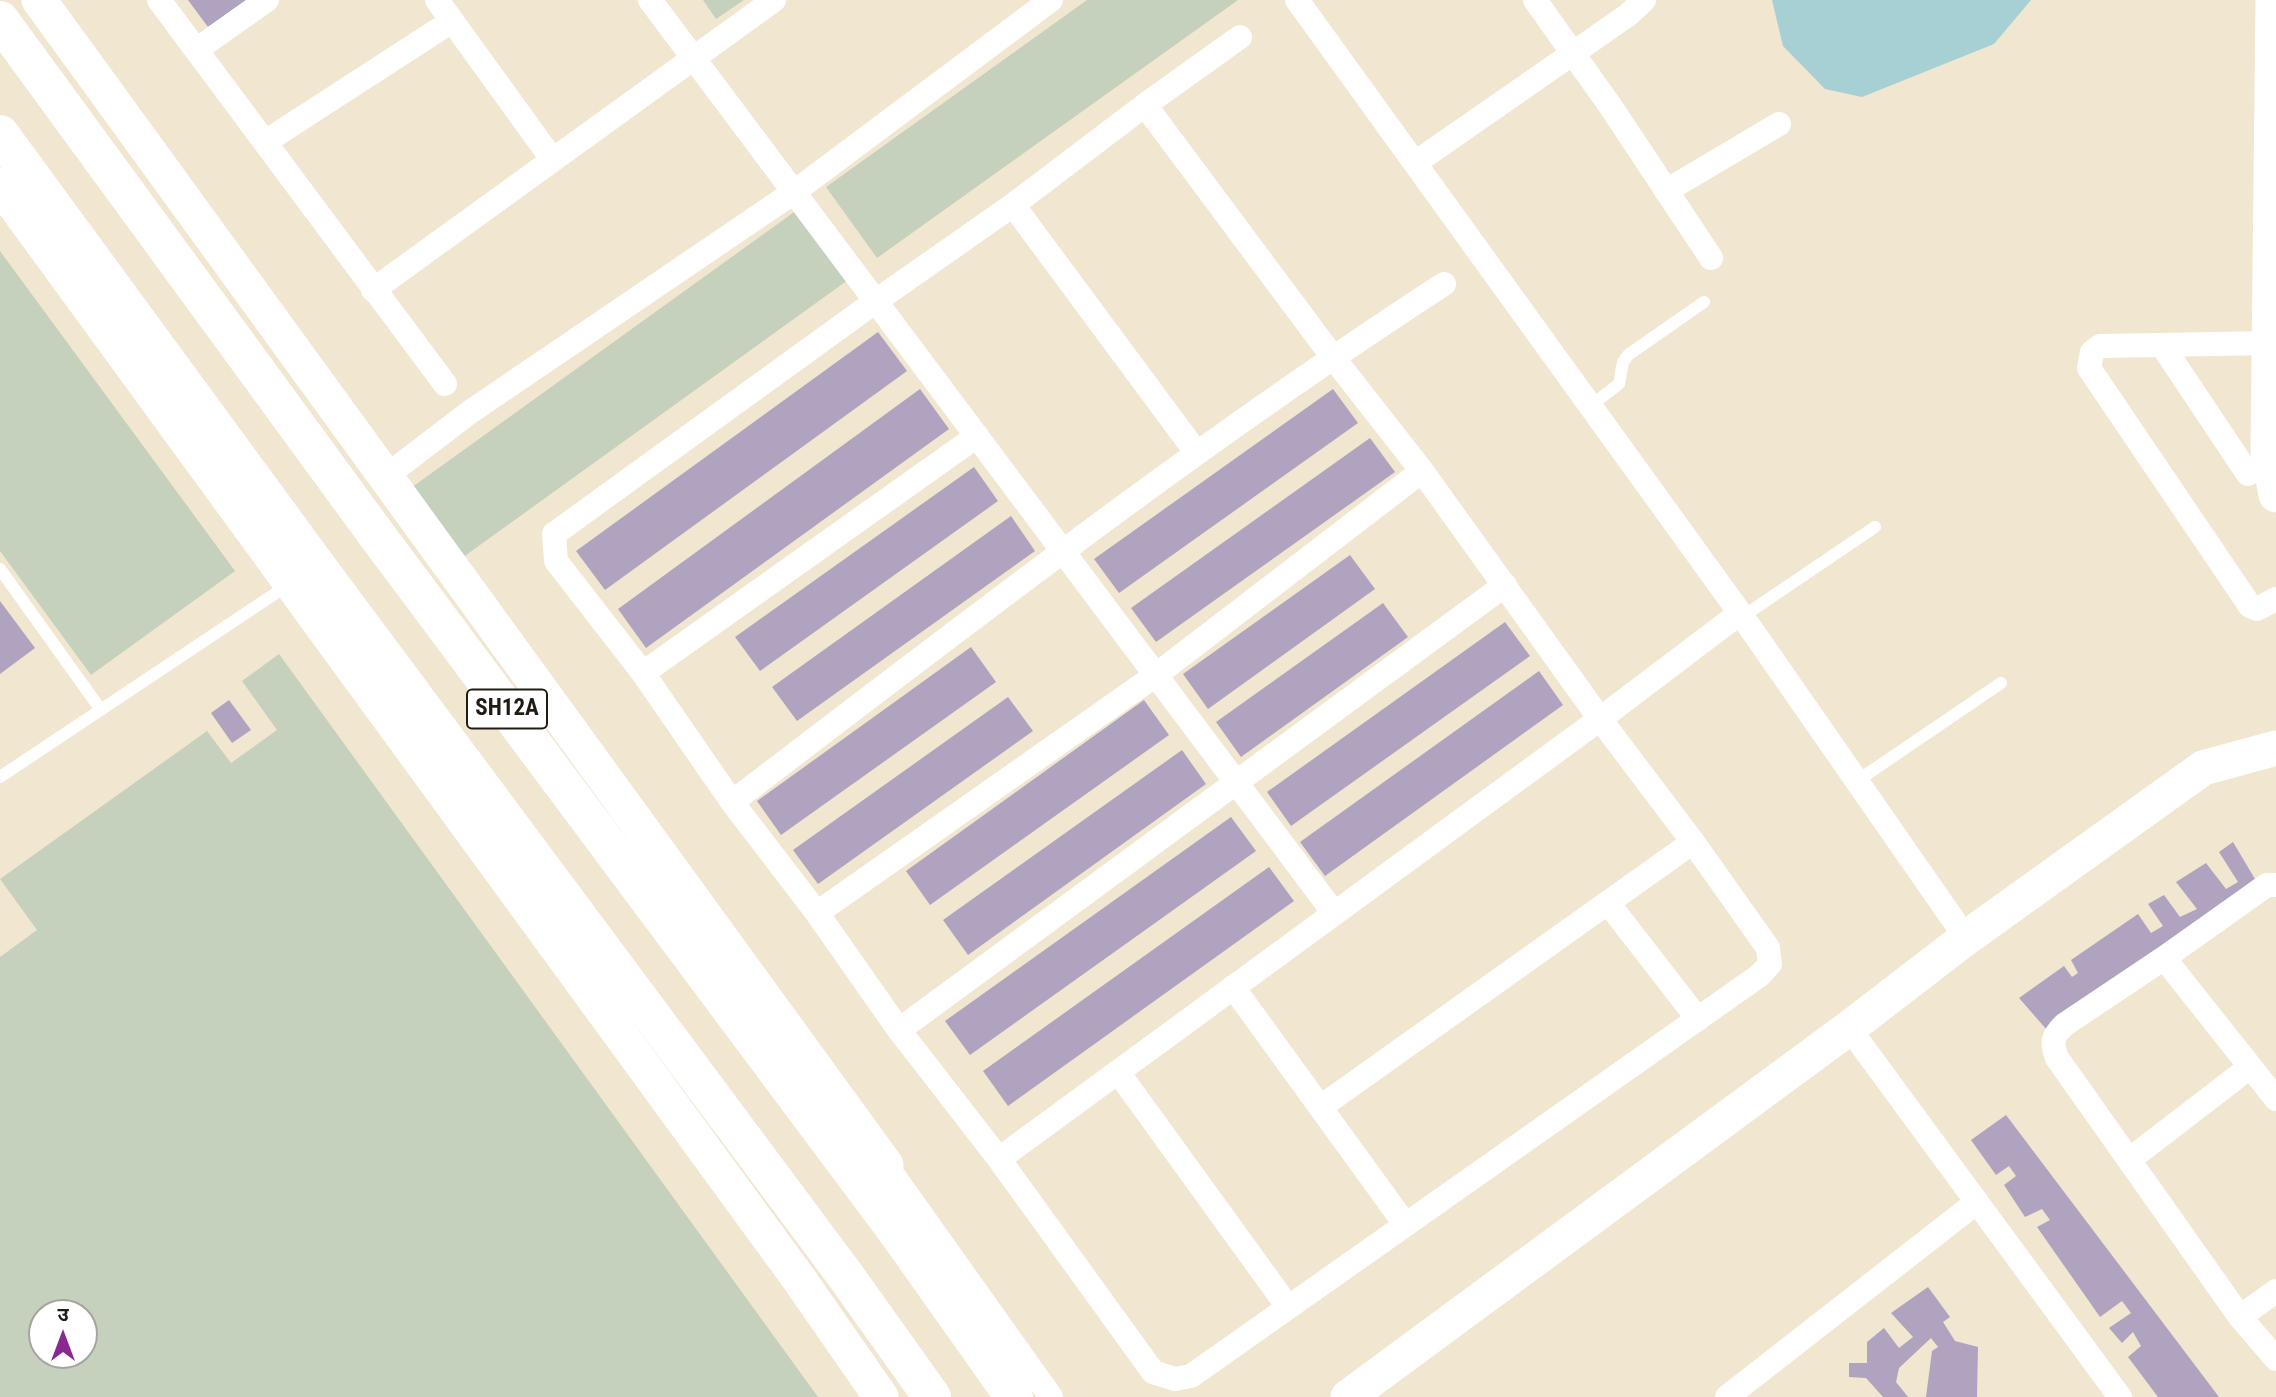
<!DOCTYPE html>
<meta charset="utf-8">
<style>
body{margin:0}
#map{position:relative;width:2276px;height:1397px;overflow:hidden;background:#f1e6cf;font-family:"Roboto Condensed","Noto Sans Devanagari",sans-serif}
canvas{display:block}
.north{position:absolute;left:28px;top:1299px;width:70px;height:70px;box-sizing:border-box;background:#fff;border:2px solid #a6a4a1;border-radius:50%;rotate:0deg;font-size:19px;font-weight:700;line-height:28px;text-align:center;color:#201c14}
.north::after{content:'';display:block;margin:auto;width:24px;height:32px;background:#882992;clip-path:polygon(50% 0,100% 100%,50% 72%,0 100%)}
</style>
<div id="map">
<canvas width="2276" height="1397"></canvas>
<div class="north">उ</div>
</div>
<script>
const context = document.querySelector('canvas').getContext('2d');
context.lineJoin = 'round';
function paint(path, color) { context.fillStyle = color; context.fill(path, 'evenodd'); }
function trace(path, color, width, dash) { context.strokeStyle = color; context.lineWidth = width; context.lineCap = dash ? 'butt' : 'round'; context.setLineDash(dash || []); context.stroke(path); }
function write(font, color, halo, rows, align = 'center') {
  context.font = font + ' "Roboto Condensed",sans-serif'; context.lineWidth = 5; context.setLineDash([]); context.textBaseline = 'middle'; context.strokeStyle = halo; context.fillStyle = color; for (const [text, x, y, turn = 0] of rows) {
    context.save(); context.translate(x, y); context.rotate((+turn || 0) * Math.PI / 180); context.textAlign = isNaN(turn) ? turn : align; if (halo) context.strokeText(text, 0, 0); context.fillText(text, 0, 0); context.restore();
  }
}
paint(new Path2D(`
 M703,0h41l-28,19z
 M1087,0h151l-361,258 -51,-71z
 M797,210l51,70 -400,288 -51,-70z
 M0,251l235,320 -144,104 -91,-124z
 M279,654l539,743h-818v-440l37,-27 -37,-51 207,-148 24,32 46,-33 -35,-49zM42,1313h42v42h-42z`), '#c5d1bd');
paint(new Path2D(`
 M1772,0h259l-37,44 -132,53 -37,-8 -42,-43z`), '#a7d0d4');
paint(new Path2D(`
 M188,0h58l-38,27z
 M878,332l29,39 -302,219 -29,-39z
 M920,389l29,40 -303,219 -28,-39z
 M1333,389l25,34 -239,170 -25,-34z
 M1370,438l25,34 -239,170 -25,-34z
 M974,467l24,34 -238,170 -25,-34z
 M1011,516l24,35 -238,170 -25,-34z
 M1350,555l25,34 -167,120 -25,-35z
 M0,601l35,47 -35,26z
 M1383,603l25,34 -167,120 -25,-35z
 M1505,622l25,34 -239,170 -24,-34z
 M971,647l25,35 -215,153 -24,-34z
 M1539,671l24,34 -238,171 -25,-34z
 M1008,697l25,34 -215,153 -25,-34z
 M229,700l22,30 -19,13 -21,-30z
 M1144,700l25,35 -239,170 -24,-34z
 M1182,750l24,34 -238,171 -25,-35z
 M1231,817l25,34 -286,204 -25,-34z
 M2233,842l22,37 -208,151 -28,-32 45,-32 8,11 6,-4 -7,-13 67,-46 13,19 12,-7 -15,-22 16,-9 16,22 17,-8 -21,-27 30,-19 20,26 12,-7 -19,-30z
 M1269,867l25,34 -286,205 -25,-35z
 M2006,1115l213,282h-61l-30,-40 13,-11 -8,-14 -11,11 -13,-15 22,-15 -9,-12 -22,16 -63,-90 13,-7 -8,-11 -17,8 -21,-32 12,-9 -7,-10 -13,9 -25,-35z
 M1928,1287l22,30 -7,5 12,19 23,6 -1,50h-51l6,-46 6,-4 -7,-9 -32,30 -3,14 12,15h-25l-17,-19 -17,-1v-14h18v-21l17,-14 15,20 14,-11 -22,-24z`), '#afa3c0');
trace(new Path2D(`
 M1590,406l29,-22 4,-22 5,-7 76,-53
 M0,569l101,141
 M1742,617l133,-90
 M0,777l288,-192
 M1857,781l144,-98`), '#fff', 12);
trace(new Path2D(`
 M159,0l286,384
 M437,0l115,159
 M650,0l684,913
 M1297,0l443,613 226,325
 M1535,0l76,107 100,151
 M196,50l71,-50
 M1145,105l187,251 90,115 178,248 93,123 75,106 2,16 -10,11 -569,401 -16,3 -22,-7 -154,-213 -100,-129 -82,-117 -85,-111 -89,-129 -87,-112 -2,-27 322,-233 137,-96 132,-100 95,-68
 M265,142l187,-121
 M1415,163l213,-148 16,-15
 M1666,191l113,-67
 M1013,205l183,247
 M373,290l401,-290
 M2271,343l-171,3 -8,6 -3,16 161,238 7,3 19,-10
 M2162,345l86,129
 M385,475l9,-5 76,-58 324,-220 257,-192
 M643,673l334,-237
 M732,802c234,-178 465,-358 712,-518
 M2276,885h-9l-103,73 -100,67c-12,12 -13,17 -7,33l183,259 36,42
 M1608,903l90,116
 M817,913l339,-238 266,-204
 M2164,958l112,141
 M1233,987l172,237
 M1849,1028l271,369
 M899,1030l606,-445
 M1118,1072l170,235
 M1322,1106l371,-264
 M999,1159l601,-440 140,-106
 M2129,1160l121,-93
 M886,1165l165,232
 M2240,1317l36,-26
 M1727,1397l250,-195`), '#fff', 24);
trace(new Path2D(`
 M39,0l847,1165
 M2273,0l-5,452 8,43
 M0,185l799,1094 82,118
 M1348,1397l501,-369 117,-90 237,-170 73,-20`), '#fff', 35);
trace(new Path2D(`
 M0,20l376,514 524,702 114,161
 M0,134l322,439 523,702 87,122`), '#fff', 38);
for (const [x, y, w] of [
 [507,709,80]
]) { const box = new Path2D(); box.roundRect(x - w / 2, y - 19.5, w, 39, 5); context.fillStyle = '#fff'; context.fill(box); trace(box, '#201c14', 2); }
write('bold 23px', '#201c14', null, [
 ["SH12A",507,709]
]);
</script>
